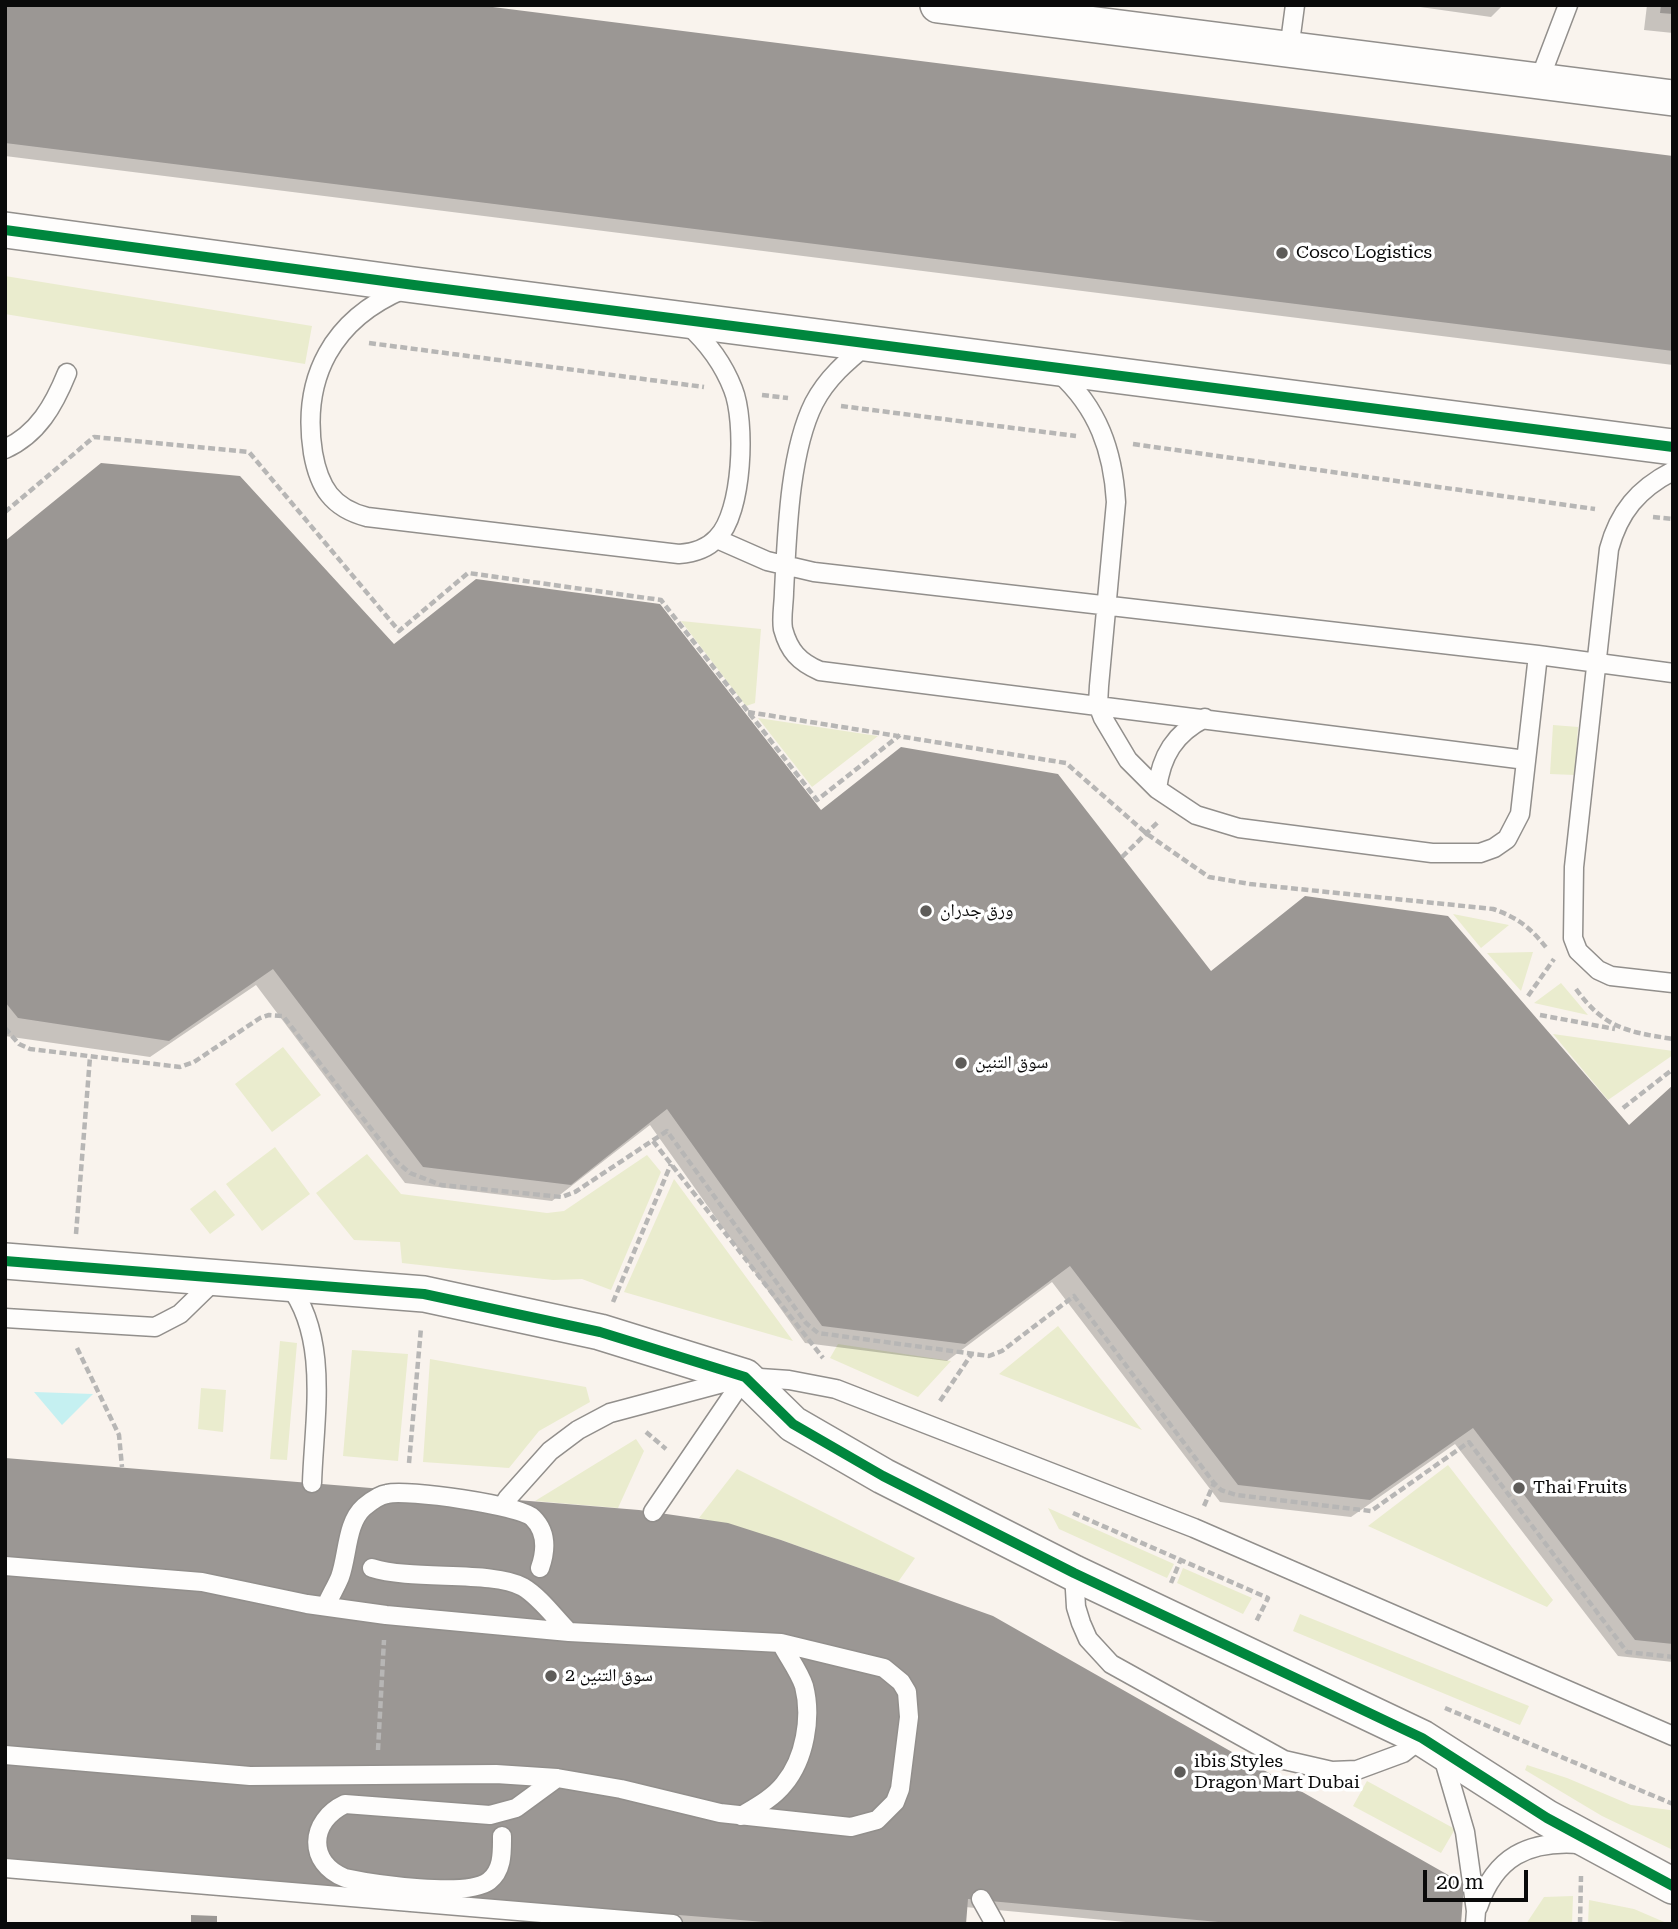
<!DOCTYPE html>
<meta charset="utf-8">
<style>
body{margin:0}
#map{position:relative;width:1678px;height:1929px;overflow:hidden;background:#f9f3ed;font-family:"Roboto Serif",serif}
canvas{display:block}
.frame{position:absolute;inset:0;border:7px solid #0a0a0a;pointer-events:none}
.scale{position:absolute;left:1423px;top:1870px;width:105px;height:32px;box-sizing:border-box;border:4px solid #0a0a0a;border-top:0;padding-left:9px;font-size:21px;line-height:24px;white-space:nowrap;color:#0a0a0a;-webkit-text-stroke:5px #fff;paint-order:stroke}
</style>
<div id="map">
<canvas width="1678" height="1929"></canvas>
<div class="frame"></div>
<div class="scale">20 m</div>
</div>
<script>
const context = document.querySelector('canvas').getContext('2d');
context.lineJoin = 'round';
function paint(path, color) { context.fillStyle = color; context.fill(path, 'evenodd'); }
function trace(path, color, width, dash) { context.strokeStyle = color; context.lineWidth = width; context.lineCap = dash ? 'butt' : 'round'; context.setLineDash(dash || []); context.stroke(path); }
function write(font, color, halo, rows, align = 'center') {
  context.font = font + ' "Roboto Serif","Noto Naskh Arabic",serif'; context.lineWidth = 7; context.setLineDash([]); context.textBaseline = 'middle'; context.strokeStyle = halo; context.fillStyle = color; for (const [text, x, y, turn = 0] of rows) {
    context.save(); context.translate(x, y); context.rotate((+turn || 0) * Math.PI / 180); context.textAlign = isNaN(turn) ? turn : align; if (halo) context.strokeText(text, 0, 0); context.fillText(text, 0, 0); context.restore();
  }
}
paint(new Path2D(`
 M5,276l307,50 -7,38 -300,-50z
 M681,621l80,8 -6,74 -9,3z
 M758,718l120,18 -66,51z
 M1553,725l25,2 -3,48 -25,-1z
 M1453,914l56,11 -28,23z
 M1533,952l-12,39 -34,-38z
 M1561,983l27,32 -54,-12z
 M1553,1034l120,17v4l-65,45z
 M283,1047l38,48 -49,37 -37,-48z
 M275,1147l35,47 -48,37 -36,-47z
 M367,1154l34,40 146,19 17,-2 83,-56 14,17 -50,118 -29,-11 -29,1 -151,-17 -2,-21 -46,-2 -38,-47z
 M674,1179l119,162 -169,-49z
 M215,1190l20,25 -25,19 -20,-25z
 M1058,1326l84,104 -143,-56z
 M280,1341l17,2 -10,117 -17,-1z
 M838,1344l113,17 -33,36 -88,-39z
 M352,1350l56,4 -10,107 -55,-5z
 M430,1359l156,28 4,15 -51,29 -30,37 -86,-6z
 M201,1388l25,2 -3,42 -25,-3z
 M636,1439l8,12 -26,57 -83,-7z
 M1448,1465l105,135 -6,7 -179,-81z
 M737,1469l178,89 -17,24 -117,-42 -82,-22z
 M1048,1508l126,56 -7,14 -108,-49z
 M1183,1568l69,30 -9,16 -66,-31z
 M1300,1614l229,92 -9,19 -227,-94z
 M1527,1765l40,13 64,27 39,5 3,2v38l-71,-34 -77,-46z
 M1367,1781l88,48 -14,24 -88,-47z
 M1573,1896l-1,28h-46l18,-27z
 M1589,1900l45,9 35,15h-81z`), '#eaecce');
paint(new Path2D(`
 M34,1392l59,2 -31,31z`), '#c5f0f1');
paint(new Path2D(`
 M5,5l1668,152v208l-1668,-209z
 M1406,5h97l-12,12z
 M1647,5h26v28l-29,-3z
 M5,544l388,103 428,166 389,161 418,154 45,-41v575l-55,-6 -163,-212 -104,73 -131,-15 -168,-220 -105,79 -142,-18 -155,-218 -98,76 -147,-18 -149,-198 -106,72 -145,-21z
 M992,1618l467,306h-312l-182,-17 -1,17h-272l-687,-57z`), '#0003');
paint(new Path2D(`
 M5,5h472l1196,151v195l-1668,-208z
 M1661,5h12v9l-13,-1z
 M101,463l139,13 154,168 82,-65 184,25 161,206 80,-63 157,27 153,197 94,-75 143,20 181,209 44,-40v559l-38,-4 -162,-212 -103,72 -132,-15 -168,-219 -105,78 -143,-18 -155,-217 -96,76 -148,-18 -150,-198 -104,72 -151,-23 -13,-16v-461z
 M5,1458l634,52 89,13 53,17 212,76 471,268 -3,40h-221l-272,-25 -2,25h-177l-784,-64z
 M191,1915l26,1v8h-26z`), '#9b9794');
const lane = new Path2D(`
 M1289,50l6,-45
 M1539,81l29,-76
 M404,289c-71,30 -103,88 -91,164 6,34 19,55 54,64l312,37c14,-1 28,-5 38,-16 26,-25 29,-117 16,-149 -10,-26 -25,-46 -46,-65
 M868,344c-21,17 -41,34 -54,59 -25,50 -27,132 -30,189 0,11 -3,26 -1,37 6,22 16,33 37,42l706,89
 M1059,373c39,35 54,78 57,129l-17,184 -1,19 5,13 25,42 29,29 39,26 43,13 193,25h48l14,-5 13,-9 13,-25 18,-159
 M5,449c33,-15 49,-44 62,-76
 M1673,471c-35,18 -54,41 -64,78l-35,318 -1,71 5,13 20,19 13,6 62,7
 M717,539l50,22 47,11 724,83 135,18
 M1157,789c4,-33 18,-56 48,-71
 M288,1284c42,53 26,135 24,199
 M5,1318l150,9 25,-13 37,-36
 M507,1499l43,-48 28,-21 32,-17 135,-36 44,3 47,9 358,139 479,208
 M653,1512l92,-135
 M5,1566l197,16 105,22 79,11 183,17 212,11 103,25 17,14 6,10 2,25 -9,72 -5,13 -18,18 -26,7 -131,-14 -99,-24 -64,-11 -61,-4 -246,2 -245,-21
 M372,1568c41,13 121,2 151,19 17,10 32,31 46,45
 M1074,1573l2,34 5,16 7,16 23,25 173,96 48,11 25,-1 46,-17 19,-15
 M326,1606c4,-10 10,-19 14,-29 8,-22 6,-54 24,-70 6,-5 15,-12 23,-13 19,-5 133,11 146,24 14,14 13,33 7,50
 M1443,1757l22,75 11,79 -1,13
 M741,1816c15,-9 32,-18 43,-32 21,-25 28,-67 20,-98 -5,-15 -16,-29 -23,-43
 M502,1836c0,16 1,34 -13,45 -22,17 -116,3 -144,-3 -38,-15 -36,-57 0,-74l145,11 26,-7 41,-30
 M5,1868l668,56
 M981,1899l14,25
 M1478,1907c17,-50 50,-67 102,-63`);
const street = new Path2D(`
 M938,5l735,93
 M5,230l409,55 1259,162
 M5,1261l419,33 176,38 145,45 48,47 90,52 191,97 348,165 125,80 126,68`);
trace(lane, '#928f8c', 21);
trace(street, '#928f8c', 38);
trace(new Path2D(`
 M369,343l335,44
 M762,395l26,3
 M841,406l235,30
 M1133,444l462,65
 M5,512l89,-75 155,15 150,179 69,-58 193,27 156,200 83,-65
 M1653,517l20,2
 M748,712l318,51 81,71 62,43 41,7 243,25c26,9 39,20 55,41
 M1122,857l36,-35
 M1576,989c28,39 51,43 97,50
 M1528,996l26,-37
 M1540,1015l75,14
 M5,1028l14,16 11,5 150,18 14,-5 66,-44 9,-3 14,1 114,146 13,11 31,12 121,12 13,-5 92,-61 139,192 12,10 171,23 13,-5 72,-55 140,187 7,7 15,5 135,16 98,-69 158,210 46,5
 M1623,1108l50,-39
 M653,1141l170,217
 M76,1234l14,-177
 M613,1302l58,-138
 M77,1348l42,87 3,32
 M940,1401l31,-46
 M646,1432l20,17
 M409,1463l12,-135
 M1204,1506l10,-23
 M1073,1513l195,85 -12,24
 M1171,1583l10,-24
 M1445,1708l228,96
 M378,1750l6,-110
 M1580,1924l1,-48`), '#b7b6b5', 4.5, [7, 3.5]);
trace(lane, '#fefdfc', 18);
trace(street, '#fefdfc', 35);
trace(new Path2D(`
 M5,230l409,55 1259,162
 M5,1261l419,33 176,38 145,45 48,47 90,52 191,97 348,165 125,80 126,68`), '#00873e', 10);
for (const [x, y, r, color] of [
 [1282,253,7,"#5e5c59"],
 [926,911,7,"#5e5c59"],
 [961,1063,7,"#5e5c59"],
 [1519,1488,7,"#5e5c59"],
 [551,1676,7,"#5e5c59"],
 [1180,1772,7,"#5e5c59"]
]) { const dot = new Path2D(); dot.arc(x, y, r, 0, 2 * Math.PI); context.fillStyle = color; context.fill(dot); trace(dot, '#fff', 2.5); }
write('18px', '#0a0a0a', '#fff', [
 ["Cosco Logistics",1296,253],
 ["ورق جدران",940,911],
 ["سوق التنين",975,1063],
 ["Thai Fruits",1533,1488],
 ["سوق التنين 2",565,1676],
 ["ibis Styles",1194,1762],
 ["Dragon Mart Dubai",1194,1783]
], 'left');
</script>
